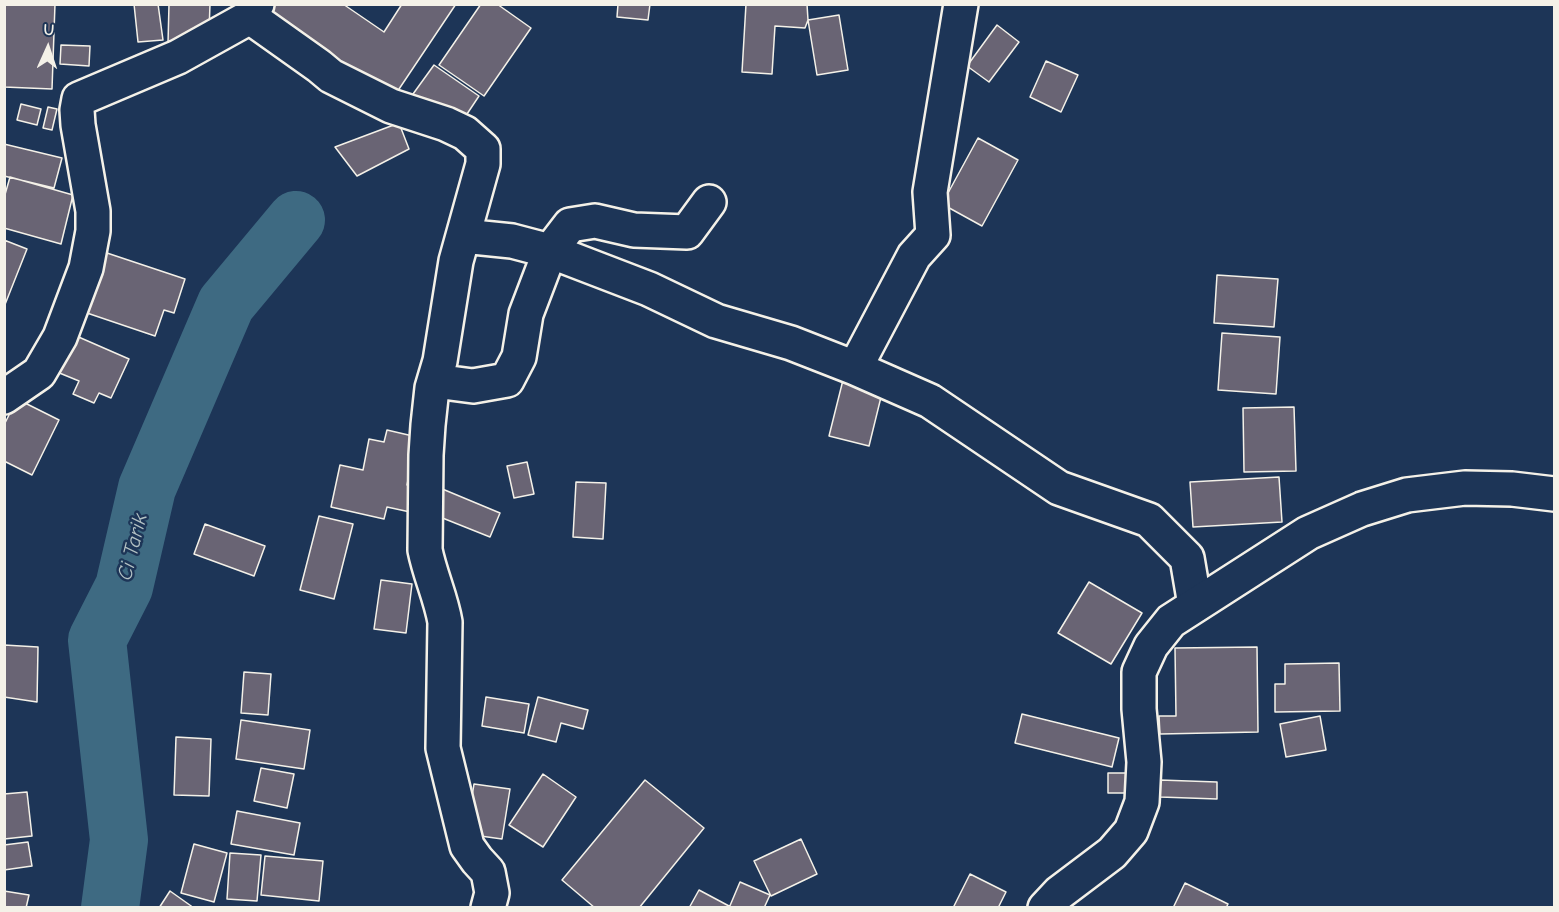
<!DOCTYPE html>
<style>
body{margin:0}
#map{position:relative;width:1559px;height:912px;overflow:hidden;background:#1d3557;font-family:"Comic Neue",sans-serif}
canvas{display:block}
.frame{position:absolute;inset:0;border:6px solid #f4f1e8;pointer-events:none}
.north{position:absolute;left:18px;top:18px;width:60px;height:60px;-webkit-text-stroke:4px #1d3557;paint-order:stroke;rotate:3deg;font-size:16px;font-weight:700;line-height:24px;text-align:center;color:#f4f1e8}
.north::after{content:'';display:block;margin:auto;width:21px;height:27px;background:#f4f1e8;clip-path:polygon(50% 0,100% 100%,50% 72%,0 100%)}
</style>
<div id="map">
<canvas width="1559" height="912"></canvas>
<div class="frame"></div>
<div class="north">U</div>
</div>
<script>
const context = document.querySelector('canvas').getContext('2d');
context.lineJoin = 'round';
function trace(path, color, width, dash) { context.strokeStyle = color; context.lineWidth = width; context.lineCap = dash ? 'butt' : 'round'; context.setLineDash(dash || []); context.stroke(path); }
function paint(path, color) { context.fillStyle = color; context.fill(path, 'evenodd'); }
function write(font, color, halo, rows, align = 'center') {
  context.font = font + ' "Comic Neue",sans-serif'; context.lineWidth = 5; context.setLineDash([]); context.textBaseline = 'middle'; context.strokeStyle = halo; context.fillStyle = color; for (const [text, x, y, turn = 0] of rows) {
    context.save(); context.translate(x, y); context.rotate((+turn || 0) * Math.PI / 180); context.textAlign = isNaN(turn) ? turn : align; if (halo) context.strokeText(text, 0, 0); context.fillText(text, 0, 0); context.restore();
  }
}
trace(new Path2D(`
 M110,908l9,-68 -22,-200 27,-53 23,-99 79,-184 70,-84`), '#3e6a82', 58);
const building = new Path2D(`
 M4,4h51l-3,85 -48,-2z
 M134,4h24l5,36 -25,2z
 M169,4h41l-1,28 -41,11z
 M265,4h78l41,28 18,-28h54l-63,94 -132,-88z
 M481,4h16l34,24 -47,68 -45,-31z
 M618,4h32l-2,16 -31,-3z
 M746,4h61l1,16 -3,8 -30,-2 -3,48 -30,-2z
 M839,15l9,55 -31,5 -9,-55z
 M997,25l22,17 -30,40 -22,-16z
 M61,45l29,1 -1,20 -29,-2z
 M1046,61l32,14 -17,37 -31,-15z
 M434,65l45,31 -20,30 -46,-32z
 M21,104l20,5 -4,16 -20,-5z
 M48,107l9,2 -5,21 -9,-2z
 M399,123l10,26 -52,27 -22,-29z
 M978,138l40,22 -36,66 -40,-22z
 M4,144l58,14 -8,30 -50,-12z
 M10,177l63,18 -12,49 -57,-16v-30z
 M4,240l23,9 -23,58z
 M104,252l81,27 -11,34 -10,-3 -9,26 -71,-24z
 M1217,275l61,4 -4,48 -60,-4z
 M1222,333l58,4 -4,57 -58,-4z
 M74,335l55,24 -18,39 -12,-5 -5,10 -21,-9 6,-13 -22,-9z
 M843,380l40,9 -14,57 -40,-10z
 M17,399l42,21 -27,55 -28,-14v-36z
 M1294,407l2,64 -52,1 -1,-64z
 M387,430l30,7 -10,48 9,2 -6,25 -23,-5 -3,12 -53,-12 9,-42 23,5 6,-31 15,3z
 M527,462l7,32 -20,4 -7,-32z
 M1279,477l3,45 -89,5 -3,-45z
 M576,482l30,1 -3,56 -30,-2z
 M440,488l60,25 -10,24 -60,-24z
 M319,516l34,8 -19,75 -34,-9z
 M205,524l60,22 -11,30 -60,-22z
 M381,580l31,4 -6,49 -32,-4z
 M1089,582l53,31 -31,51 -53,-31z
 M4,645l34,2 -1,55 -33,-5z
 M1257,647l1,85 -98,2 -1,-18h17l-1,-68z
 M1339,663l1,48 -65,1v-28h10v-20z
 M244,672l27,2 -3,41 -27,-2z
 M486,697l43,7 -5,29 -42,-7z
 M538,697l50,13 -5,19 -22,-6 -5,19 -28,-7z
 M1022,714l97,24 -7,29 -97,-24z
 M1320,716l6,34 -40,7 -6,-33z
 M241,720l69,10 -6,39 -68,-10z
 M176,737l35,2 -2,57 -35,-1z
 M261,768l33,6 -7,34 -33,-7z
 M1108,773h21l-1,20h-20z
 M543,774l33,23 -33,50 -34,-22z
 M645,780l59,48 -65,80h-44l-33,-28z
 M1160,780l57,2v17l-57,-2z
 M474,784l36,5 -8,50 -36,-5z
 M27,792l5,44 -28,3v-45z
 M237,811l63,12 -6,32 -63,-11z
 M801,839l16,35 -46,22 -17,-35z
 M28,842l4,24 -28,4v-25z
 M194,844l33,9 -13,49 -33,-9z
 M230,853l31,2 -4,46 -30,-2z
 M265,856l58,5 -4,40 -58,-6z
 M970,874l36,18 -8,16h-45z
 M740,882l30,13 -6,13h-35z
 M1185,883l43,21 -2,4h-53z
 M699,890l30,16v2h-40z
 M4,891l25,4 -3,13h-22z
 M170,891l24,17h-35z`);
paint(building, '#696474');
trace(building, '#f4f1e8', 1.5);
const minor = new Path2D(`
 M257,4l-7,13 69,49 12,10 60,30 55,18 19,9 18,16v15l-27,97 -16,100 -8,27 -4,37 -2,30 -1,95c5,25 16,48 20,72l-2,126 24,98 10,14 11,12 4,21 -4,15
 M961,4l-31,188 3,43 -19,21 -59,112 75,33 129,87 90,32 38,38 8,47
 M463,236l49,5 38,10 99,38 67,32 75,22 64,25
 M435,381l38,5 34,-6 12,-23 7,-43 24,-63 20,-26 25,-4 39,9 53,2 22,-30
 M4,397l35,-24 21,-36 26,-69 7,-37v-20l-15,-86 -1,-15 2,-11 99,-42 72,-40`);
const tertiary = new Path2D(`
 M1045,908l14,-15 53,-40 19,-22 11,-29 2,-40 -5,-53v-37l12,-26 20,-25 137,-88 54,-24 45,-14 58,-7 47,1 42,5`);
trace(minor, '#f4f1e8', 38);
trace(tertiary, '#f4f1e8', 38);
trace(minor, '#1d3557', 33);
trace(tertiary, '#1d3557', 33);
write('italic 21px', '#b4c2c4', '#1d3557', [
 ["Ci Tarik",133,547,-76]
]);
</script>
